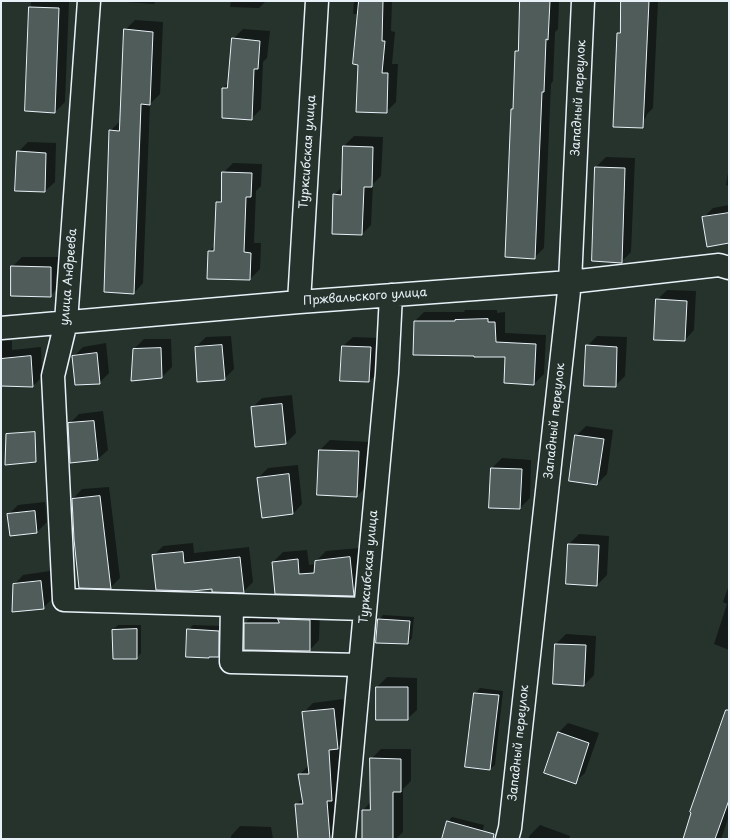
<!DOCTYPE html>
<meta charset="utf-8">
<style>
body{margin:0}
#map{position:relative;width:730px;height:840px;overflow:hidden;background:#26332d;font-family:"Playpen Sans",sans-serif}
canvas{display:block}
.frame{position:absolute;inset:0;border:2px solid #e8f1f8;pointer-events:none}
</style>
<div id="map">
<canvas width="730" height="840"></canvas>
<div class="frame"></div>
</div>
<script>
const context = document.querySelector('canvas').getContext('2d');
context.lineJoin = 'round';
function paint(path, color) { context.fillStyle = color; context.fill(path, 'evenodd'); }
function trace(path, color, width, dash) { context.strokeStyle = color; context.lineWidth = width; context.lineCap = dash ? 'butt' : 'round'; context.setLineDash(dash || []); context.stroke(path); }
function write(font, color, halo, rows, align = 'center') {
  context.font = font + ' "Playpen Sans",sans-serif'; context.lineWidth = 3; context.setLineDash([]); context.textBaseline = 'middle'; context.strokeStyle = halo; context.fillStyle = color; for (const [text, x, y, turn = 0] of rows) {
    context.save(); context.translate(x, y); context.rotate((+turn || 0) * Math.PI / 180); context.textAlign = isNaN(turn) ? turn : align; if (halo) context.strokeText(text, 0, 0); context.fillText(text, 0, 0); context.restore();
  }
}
paint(new Path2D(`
 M31,1h38l-4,101 -10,10 -29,-1z
 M126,1h30l-2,3 -28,-2z
 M231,1h35l-7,7 -29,-1z
 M354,1h38l-1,30 4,1 -3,32h6l-2,38 -10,10 -27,-98h-6z
 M521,1h38l-1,28 -3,3 -2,49 -2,3 -7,164 -10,10 -22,-148 2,-2 2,-57 3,-3z
 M622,1h36l-5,107 -6,6 -1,3 -10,10 -18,-93 3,-4z
 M135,20l28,2 -3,72 -10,10 -7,179 -9,10 -24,-162 10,-10 5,-91zM140,99h2l-7,185h-2z
 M243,29l27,2 -3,27 -4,4 -2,47 -10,10 -28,-31 6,-6 4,-43z
 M354,136l29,1 -2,39 -8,8 -2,41 -9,9 -28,-39 9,-9 1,-40z
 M28,142l28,1 -1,39 -10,9 -27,-39z
 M606,157l29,1 -4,94 -10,10 -25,-95z
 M233,163l29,1 -1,22 -5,5 -2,52h7l-1,26 -10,10 -42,-1 1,-26 6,-7 2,-42 5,-5 1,-25z
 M729,167v19l-3,-1z
 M729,205v37l-26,-24 10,-10z
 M22,257h38v29l-10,10 -38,-29z
 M667,290l29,1 -2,39 -9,10 -28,-40z
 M465,310h32v3l8,-1v21l41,2 -2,39 -10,10 -29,-2 1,-26 -31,-1 -60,-34 9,-9h40z
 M231,336l3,33 -10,10 -28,-32 10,-10z
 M597,336l30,1 -2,39 -10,10 -28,-40z
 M353,337l27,1 -1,34 -10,9 -26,-35z
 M144,339h27l1,28 -10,10 -30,3 2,-31z
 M1,341h11v9l29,-3 1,30 -9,9 -32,-1z
 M106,343l3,30 -10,10 -26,-26 10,-10z
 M292,395l4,38 -10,10 -30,3 -4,-38 10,-10z
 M103,411l5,39 -10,9 -29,-35 10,-10z
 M586,426l27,4 -6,44 -10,10 -21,-48z
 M330,440l39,2 -2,44 -10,10 -37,-46z
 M502,458l29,2 -1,38 -10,10 -28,-40z
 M298,465l4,39 -9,10 -35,-36 10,-10z
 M109,487l11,91 -10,10 -37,-89 9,-10z
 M45,502l2,20 -10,10 -29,-17 10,-10z
 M579,534l30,2 -2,39 -10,10 -28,-41z
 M193,543l1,10 55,-6 4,35 -10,10 -30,-4 -60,-32 10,-10z
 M359,548l4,37 -10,10 -77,-2 -3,-31 10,-10 24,-2 2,15 7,-1v-3l10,-10z
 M50,571l3,27 -10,10 -29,-23 9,-10z
 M729,585v65l-15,-6 13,-40 -4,-2z
 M320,610l-1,30 -9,10 -65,-27 10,-9z
 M383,615l31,2 -2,21 -4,5 -29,-23z
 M118,625h23v28l-4,5 -24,-28z
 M193,625l30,1v25l-5,5 -30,-26z
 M566,634l30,2 -2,39 -10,10 -30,-2 2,-39z
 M387,677l30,1v32l-10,9 -30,-32z
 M480,688l23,3 -8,74 -5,4 -23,-2 8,-74z
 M343,699l4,39 -8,8 2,44 -1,42 -7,7h-34l-3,-34 7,-7 -4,-23 10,-10 -6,-52 10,-10z
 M568,723l31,10 -14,40 -10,9 -16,-50z
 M729,723v93l-8,23h-37z
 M381,749h30v32l-8,8v43l-7,7h-33v-29l8,-8v-43z
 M452,817l32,8 -3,14h-38l5,-17z
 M540,825l30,11 -1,3h-41l2,-4z
 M240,826l31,1 2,12h-45h3v-3z`), '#0007');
const building = new Path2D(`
 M359,1h24l-1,40h3l-3,32h6l-1,40 -31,-1 2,-47 -5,-1z
 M520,1h30l-2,39 -2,-1 -2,53h-2l-7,167 -30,-2 6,-148h2l2,-58h3z
 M621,1h28l-6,127 -30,-1 4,-94h3z
 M29,7l30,1 -4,105 -30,-2z
 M124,29l29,3 -3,73 -9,-1 -7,190 -30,-2 5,-162 10,1z
 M232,38l28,3 -2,28h-4l-2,51 -30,-2v-30h5z
 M343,146l30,1 -1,40h-8l-2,48 -30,-1 1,-40 8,1z
 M17,151l29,2 -1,39 -30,-1z
 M595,167l30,1 -3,95 -30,-2z
 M222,172l30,1 -1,24h-5l-2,55 7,1 -1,27 -43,-1 1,-28h6l2,-49h5z
 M729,213v30l-22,4 -5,-30z
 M11,266l40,1v30l-40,-1z
 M656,299l31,2 -2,40 -31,-1z
 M488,319v3h7l1,20 40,2 -2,41 -30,-2 1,-26h-31v-1l-61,-1 1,-34h41v-1z
 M222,345l3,35 -28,2 -2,-35z
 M586,345l31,2 -1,40 -32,-1z
 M342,346l29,1 -2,35 -29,-1z
 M161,348l1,30 -31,3 2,-32z
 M97,353l3,31 -25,1 -3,-29z
 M31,356l2,31 -32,-1v-27z
 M282,404l4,40 -31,3 -4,-40z
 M94,421l4,39 -28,3 -2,-40z
 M35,432l1,30 -31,3 1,-31z
 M575,435l29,4 -7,46 -28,-4z
 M319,450l40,1 -2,46 -40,-2z
 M491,468l31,1 -2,40 -31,-1z
 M289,474l4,40 -31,4 -5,-40z
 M100,496l11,93 -32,-1 -5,-49 -2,-40z
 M35,511l2,22 -27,3 -3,-22z
 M568,544l31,1 -2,41 -31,-2z
 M183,552l1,11 56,-6 4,36 -32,-1v-3l-20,2 -36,-1 -4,-35z
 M350,557l4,39 -79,-2 -3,-32 26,-3 1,15 15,-1 1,-12z
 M41,581l3,28 -32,3 1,-28z
 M278,619l32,1v31l-66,-1v-27h35z
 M378,619l32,2 -2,23 -32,-1z
 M137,629v30h-24l-1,-29z
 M187,629l32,2v26h-10v1l-23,-1z
 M555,644l31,1 -2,41 -31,-2z
 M376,687h32v33h-32z
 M474,693l25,2 -9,75 -25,-3z
 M334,709l4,40 -9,1 3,51h-5l3,38h-32l-3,-35h8l-5,-30h11l-7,-62z
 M726,710h3v90l-14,39h-32l8,-26 -1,-1z
 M558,732l31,11 -13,41 -32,-11z
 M370,758l31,1v33h-8v47h-31v-29h8z
 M447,821l47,13 -1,5h-51z`);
paint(building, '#505c59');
trace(building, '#e8f1f8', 1);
const street = new Path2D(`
 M89,1l-23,321 -13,54 11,224 301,9
 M299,302l18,-301
 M1,328l298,-26 271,-20 149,-17 10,3
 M232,605l-1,57 129,3
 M344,839l43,-466 4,-78
 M507,839l3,-11 60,-546 13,-281`);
trace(street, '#e8f1f8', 25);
trace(street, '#26332d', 22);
write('12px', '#e8f1f8', '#26332d', [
 ["Западный переулок",579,98,-87],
 ["Турксибская улица",308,152,-86],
 ["улица Андреева",69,277,-85],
 ["Пржвальского улица",365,297,-4],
 ["Западный переулок",555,421,-84],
 ["Турксибская улица",369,567,-85],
 ["Западный переулок",519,743,-84]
]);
</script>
